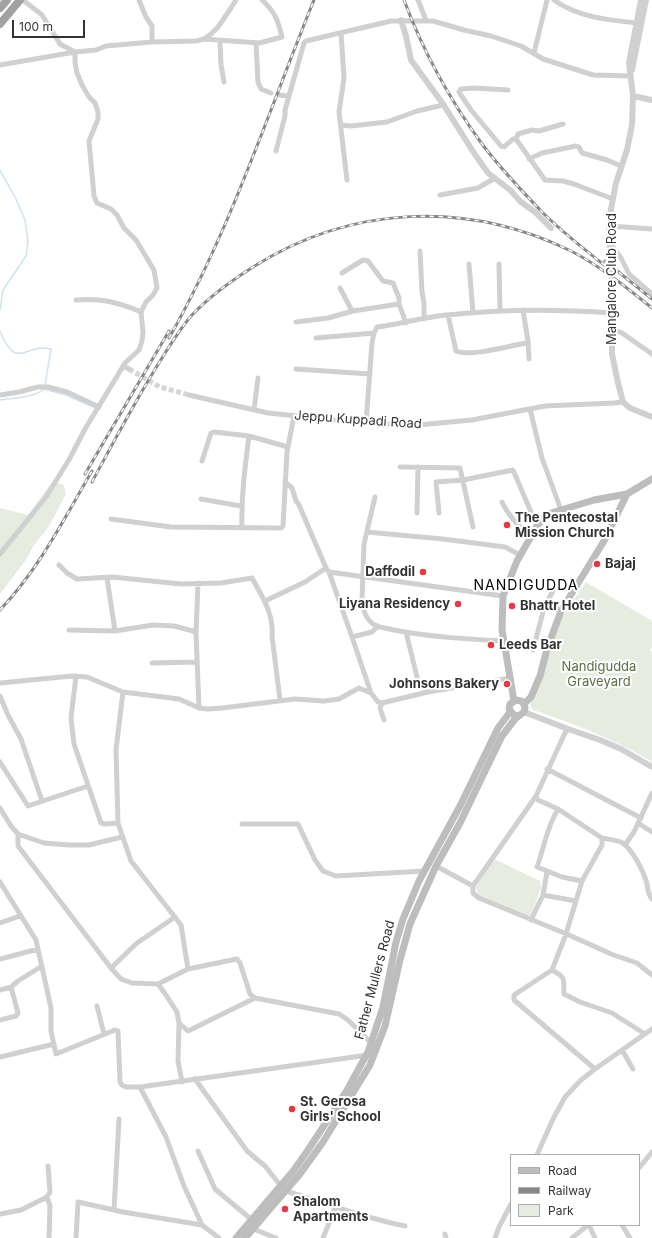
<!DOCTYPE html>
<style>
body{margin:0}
#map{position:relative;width:652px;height:1238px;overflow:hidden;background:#fff;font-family:Inter,sans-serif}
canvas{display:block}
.legend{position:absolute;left:510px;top:1154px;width:130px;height:72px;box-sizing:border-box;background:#fff;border:1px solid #adadad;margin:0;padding:5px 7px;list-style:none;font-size:12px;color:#333}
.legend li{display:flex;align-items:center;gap:8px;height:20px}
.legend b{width:20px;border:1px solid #adadad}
.scale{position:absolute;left:12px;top:20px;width:73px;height:18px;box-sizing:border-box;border:2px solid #333;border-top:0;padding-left:5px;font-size:12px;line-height:14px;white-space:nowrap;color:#333;-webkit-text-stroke:3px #fff;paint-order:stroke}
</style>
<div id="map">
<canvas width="652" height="1238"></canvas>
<ul class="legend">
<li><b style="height:5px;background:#bdbdbd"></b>Road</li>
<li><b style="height:5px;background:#888"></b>Railway</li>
<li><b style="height:11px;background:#e6ecdf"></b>Park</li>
</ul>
<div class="scale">100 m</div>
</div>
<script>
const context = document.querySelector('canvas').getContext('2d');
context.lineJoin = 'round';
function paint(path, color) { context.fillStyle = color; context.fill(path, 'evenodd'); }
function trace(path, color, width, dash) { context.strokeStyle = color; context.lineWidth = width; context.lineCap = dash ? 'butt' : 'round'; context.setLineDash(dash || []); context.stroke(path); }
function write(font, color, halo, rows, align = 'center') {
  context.font = font + ' Inter,sans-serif'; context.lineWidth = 4; context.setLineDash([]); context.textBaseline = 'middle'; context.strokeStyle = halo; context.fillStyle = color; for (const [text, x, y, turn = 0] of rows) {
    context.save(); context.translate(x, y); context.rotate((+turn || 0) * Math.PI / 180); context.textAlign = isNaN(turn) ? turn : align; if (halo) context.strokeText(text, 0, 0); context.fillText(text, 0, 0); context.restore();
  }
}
paint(new Path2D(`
 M53,481l11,4 2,9 -18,34 -14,17 -8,15 -26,34v-86l28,7z
 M586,582l66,39v26l-2,4 2,1v110c-37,-23 -78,-38 -119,-52l-3,-5 14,-32 5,-21 13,-35z
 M494,859l46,22 1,7 -10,27 -5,1 -48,-21 -2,-8z`), '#e6ecdf');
trace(new Path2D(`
 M0,170l16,29 9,21 3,21 -2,15 -23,34 -3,20
 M0,331c17,42 26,11 51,18l-6,36
 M44,389l22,6 27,12
 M0,400c13,-2 34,-2 44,-11`), '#cfe2ee', 1.5);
trace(new Path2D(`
 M129,369l31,18 29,8`), '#d6d6d6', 5, [5, 2.5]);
trace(new Path2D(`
 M23,0l19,15 18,29 15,8 21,-2 10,-4 46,-4 44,-1 8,-2 7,-5 7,-7 13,-19 5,-8
 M139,0l7,17 6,9v16
 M418,0l8,20
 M554,0c23,17 54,20 83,23
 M341,33l3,45 -5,34 8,68
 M204,39l55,4 23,-6c-4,-17 -7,-25 -20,-37
 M220,41l1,24 3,17
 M256,43l2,39 3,7 10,4
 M534,53l13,-53
 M0,65l75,-13v10l2,11 5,12 7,12 6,6 3,9v7l-9,22 5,55 3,7 14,6 6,6 7,13 12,12 18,30 3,18 -4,7 -7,7 -5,10 2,20 -1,9 -3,9 -14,13 -40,66 -15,29 -24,39 -46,57
 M508,90l-34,-2 -13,1 -2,3 12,18 30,36 3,1 9,-8h3l2,-5 14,-4 7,1 24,-7
 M279,95l9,1
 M341,125l10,1 36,-4 30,-11 22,-5 4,-2
 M516,139l29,41 18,1 11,3 39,15
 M276,151l9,-35v-6l19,-67 2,-2 85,-20h42l31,9 27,6 30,10 22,13 50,16 38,1
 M529,159l13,-6 34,-7 3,1 3,6 25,7 14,6
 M440,195l38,-7 17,-10
 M610,226l42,3
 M610,243l11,15 8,16 23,20
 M420,251l2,41 2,11v16
 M469,264l4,49
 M499,264l1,46
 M342,273l21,-13 5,1 15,20 10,2 6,15v6
 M340,288l11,21 2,2 46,-7 7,19
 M76,300c25,-2 42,2 65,12
 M448,315l8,36c16,6 52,-5 70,-8l2,-2 -5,-31
 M296,322l32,-4 25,-7
 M612,329l10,4 30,21
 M316,338l58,-5
 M528,341l1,18
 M123,366l6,3
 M296,369l74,5
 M0,395l19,-3 19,-5h10l19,5 32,15
 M189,395l79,18 98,10 52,2 54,-5 73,-14 69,-3 9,-1
 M530,409l12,49 19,52
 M254,410l4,-32
 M366,423l6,-80 2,-10 3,-6c23,-3 47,-10 70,-12 55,-6 110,-6 165,-2
 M202,461l9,-28 3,-1 35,4 39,11
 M400,467l60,1 13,59
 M285,482l7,6 4,13 3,4 27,63 3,4 23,65
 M375,497l-11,47 -2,56c0,8 4,19 11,24 6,4 14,4 21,6 36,7 73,9 110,11
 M201,499l40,7
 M502,502c7,15 17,24 29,35
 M417,513l1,-46
 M439,513l-3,-31 27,-2 50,-10 24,56
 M111,519l60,8 110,1 2,-2 4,-74 7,-36
 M242,528c-1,-31 3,-61 7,-92
 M367,532l76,7 62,8 15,8
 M59,565l8,8 10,6 35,-2 69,7 40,-1 31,-5c10,18 22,36 20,58l8,64
 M329,572l174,24
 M107,578l8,53
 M553,591l-6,11 6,5 8,4
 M265,601l40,-19 21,-14
 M378,626l-6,6 -20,5 19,56 7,9 4,1 46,-11 82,-14
 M69,630l46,1 38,-6 21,1 19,5 3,2 3,75
 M406,632l12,49 10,11
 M196,633l2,-50
 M533,650l10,-38 4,-10
 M152,663l45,-1
 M76,676l-5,42 3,26 27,79 4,1 13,-1
 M0,683l72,-7 15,1 36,15 56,7 20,9 9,1 14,-1 73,-9 29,2 15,-2 20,-11 12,5
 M123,692l-7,58 2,73 13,38 50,64 7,44 49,-10 3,4 10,31 5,4 84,16 9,6 23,23
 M0,696l8,19 13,24 21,62
 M382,703l-2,5 4,12
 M568,729l-3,4 -29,63 2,4 20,9 44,29v7l-20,36 -16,53 -14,36 -38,25v5l81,69
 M0,762l28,44 60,-20
 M547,769l94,49
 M536,796l-63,90v7l6,5 90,37 42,19 26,9 15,12
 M0,808l11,18 7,8 26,9 25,2h20l33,-8
 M558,809c-11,17 -14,39 -21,58l25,10 20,4
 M638,823l14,9
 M242,824h56l17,36 8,11 13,5 88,-5
 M18,834v12l93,122 10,11 11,4 26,1 8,11 11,17 2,11 -1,38 4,21
 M602,838c6,1 13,2 19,4 11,6 23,30 26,42 1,6 1,11 5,15
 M625,845l9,-13 18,-39
 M436,866l37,20
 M0,882l36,58 15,68v23l5,23 59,-24 3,1 2,51 2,3 4,2h14l26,50 18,49 18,39 17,13
 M543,895l33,6
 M531,920l12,-25 4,-23
 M0,923l20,-7
 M0,959l38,-10
 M111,968l26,-25 38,-26
 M552,970c15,8 11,9 12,24l16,8 32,11 33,21
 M158,984l30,-15
 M0,990l11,-3 7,-6 24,-15
 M97,1006l7,28
 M0,1020l16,-4 2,-3 -7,-26
 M179,1023l9,8 67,-33
 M622,1050l11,19
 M0,1057l54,-13
 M195,1079l52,72 18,15 15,19
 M140,1087l228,-32
 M198,1151l17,38 37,31
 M537,1155l16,-36 12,-22 16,-17 14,-11 57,-40
 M639,1168l13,-16
 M286,1191c39,12 78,27 119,35
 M47,1197l3,9 -1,32
 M114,1210l5,-91
 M0,1214l21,-4 26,-13 3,-5 -2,-26
 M589,1225l6,13
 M622,1225l8,13
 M251,1228l25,10
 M445,1234l1,4
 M76,1238l2,-36 45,10 79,13
 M323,1238l12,-30
 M495,1238l4,-11 12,-23
 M572,1238l16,-13`), '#d0d0d0', 5);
trace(new Path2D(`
 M401,20l5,16 5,24 32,44 31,49 14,20 22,17 11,12 14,10 16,16
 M632,70l14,-70
 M633,96l19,4
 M611,261l-2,-31 2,-21 5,-26 11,-33 5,-25 1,-29 -4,-33 12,-63
 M612,305v49l6,29 5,19 7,6 22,9
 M524,712l44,17 32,11 21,9 31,18`), '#d0d0d0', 6);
trace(new Path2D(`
 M514,701l-12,-71 1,-34 14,-35 20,-35 11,-12 46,-14 33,-6 25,-15
 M524,704l7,-7 9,-21 7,-27 14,-38 43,-70 23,-47
 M236,1238l58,-68 14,-20 38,-58 22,-40 15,-45 13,-65 7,-23 16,-38 41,-75 38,-78 12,-16
 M245,1238l55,-64 23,-32 47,-77 15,-39 15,-66 10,-36 26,-58 24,-43 42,-87 13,-17 9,-7 1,-4 -1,-4 -3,-3 -5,-1 -6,4 -1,5 5,6 4,1`), '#bdbdbd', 7);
trace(new Path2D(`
 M0,8l7,-8
 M0,24l20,-24`), '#a2a2a2', 8);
const rail = new Path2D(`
 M404,0c19,51 46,100 78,144 18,24 39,46 59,67 21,21 44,39 67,57
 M605,261l47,38
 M169,338c61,-107 99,-225 145,-338
 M85,474l84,-143
 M92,482c20,-37 40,-75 62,-111 12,-19 23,-39 38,-56 18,-19 39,-34 61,-48 98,-62 214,-67 318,-16 29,15 55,36 81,57
 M0,610c39,-41 64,-91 92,-139`);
trace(rail, '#888', 3);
trace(rail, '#fff', 1.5, [4.5]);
trace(new Path2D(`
 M611,261l1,44`), '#d0d0d0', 6);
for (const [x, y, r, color] of [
 [507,525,4,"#e63946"],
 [597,564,4,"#e63946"],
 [423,572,4,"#e63946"],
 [458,604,4,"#e63946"],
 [512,606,4,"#e63946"],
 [491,645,4,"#e63946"],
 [507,684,4,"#e63946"],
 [292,1109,4,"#e63946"],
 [285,1209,4,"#e63946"]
]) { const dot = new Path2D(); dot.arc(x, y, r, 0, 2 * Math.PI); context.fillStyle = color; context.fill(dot); trace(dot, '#fff', 1.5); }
write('13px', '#333', '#fff', [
 ["Mangalore Club Road",612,279,-90],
 ["Jeppu Kuppadi Road",358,420,4],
 ["Father Mullers Road",375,980,-75]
]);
write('bold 13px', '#333', '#fff', [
 ["The Pentecostal",515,518],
 ["Mission Church",515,533],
 ["Bajaj",605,564],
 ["Daffodil",415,572,"right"],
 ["Liyana Residency",450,604,"right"],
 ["Bhattr Hotel",520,606],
 ["Leeds Bar",499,645],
 ["Johnsons Bakery",499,684,"right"],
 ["St. Gerosa",300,1102],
 ["Girls' School",300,1117],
 ["Shalom",293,1202],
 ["Apartments",293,1217]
], 'left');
write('13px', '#56703f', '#fff', [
 ["Nandigudda",599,667],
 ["Graveyard",599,682]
]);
context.letterSpacing = '1px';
write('14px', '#000', '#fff', [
 ["NANDIGUDDA",526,586]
]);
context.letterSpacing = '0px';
</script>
